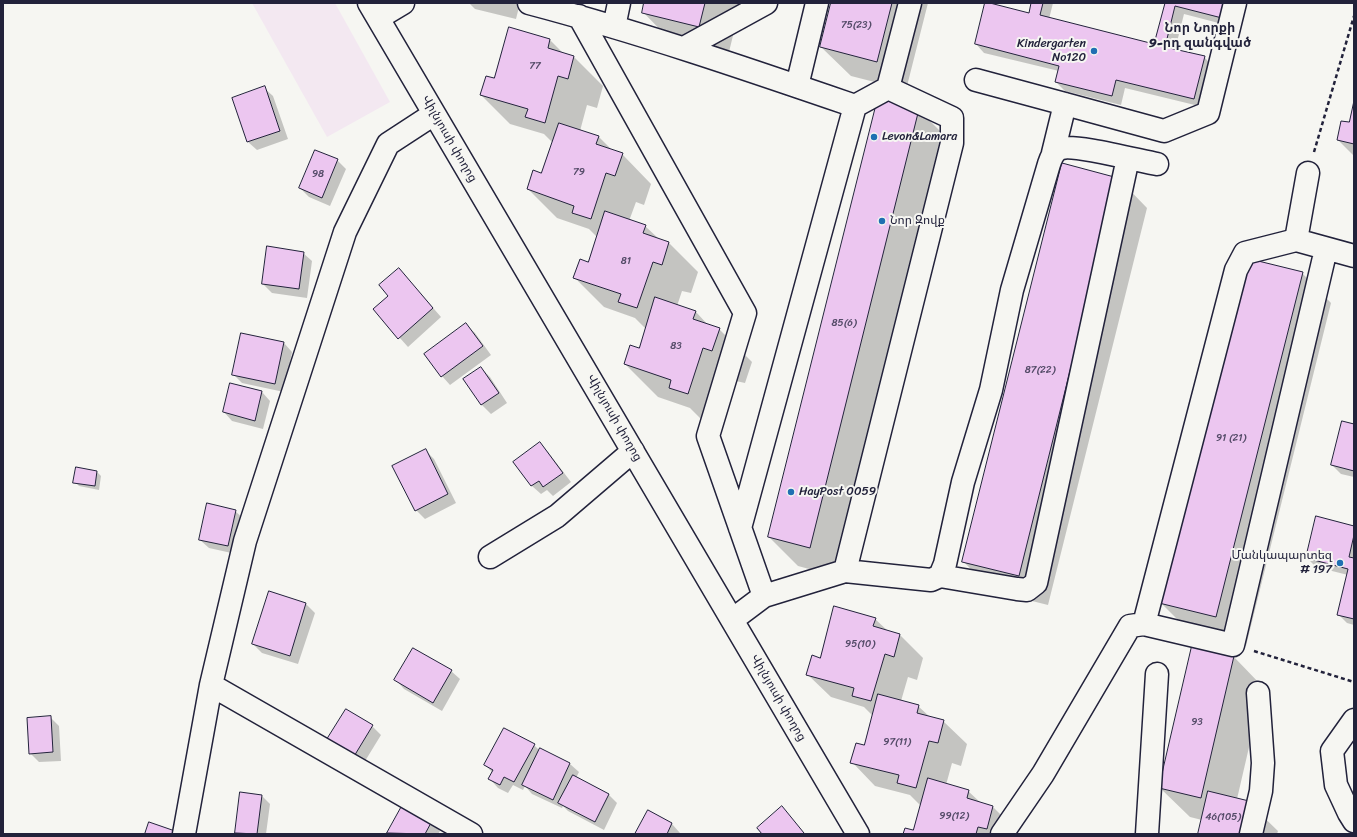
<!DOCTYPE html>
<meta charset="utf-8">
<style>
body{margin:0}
#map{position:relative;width:1357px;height:837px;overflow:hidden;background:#f6f6f2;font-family:Sriracha,sans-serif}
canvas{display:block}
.frame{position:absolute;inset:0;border:4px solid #22223b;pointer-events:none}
</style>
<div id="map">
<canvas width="1357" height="837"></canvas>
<div class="frame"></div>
</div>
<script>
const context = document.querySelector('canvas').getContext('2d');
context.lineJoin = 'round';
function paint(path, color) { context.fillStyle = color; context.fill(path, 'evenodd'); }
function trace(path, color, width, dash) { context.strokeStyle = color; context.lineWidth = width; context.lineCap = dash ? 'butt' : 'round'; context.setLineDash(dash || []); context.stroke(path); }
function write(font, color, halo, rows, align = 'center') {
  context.font = font + ' Sriracha,"Noto Sans Armenian",sans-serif'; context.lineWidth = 4; context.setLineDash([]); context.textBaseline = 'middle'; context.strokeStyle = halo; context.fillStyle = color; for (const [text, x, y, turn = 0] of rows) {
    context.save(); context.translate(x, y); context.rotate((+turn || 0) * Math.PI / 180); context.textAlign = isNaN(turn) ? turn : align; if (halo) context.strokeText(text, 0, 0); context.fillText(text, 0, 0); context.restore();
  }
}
paint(new Path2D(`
 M252,3h83l55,99 -63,35z`), '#f3e8f1');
paint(new Path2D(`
 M469,3h51l-4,16 -41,-10z
 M646,3h95l-13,53 -56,-14 -29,-30z
 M832,3h96l-22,87 -55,-14 -30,-29z
 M986,3l43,11 3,-11h21l-4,16 106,26 11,-42h70l-6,23 -46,-12 -9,36 29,7 9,9 -10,41 -78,-19 -4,17 -56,-14 -9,-9 3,-11 -75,-18 -8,-9z
 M550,40l13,13 11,4 29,29 -6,22 -10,-3 -7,26 19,6 14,14 9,3 29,30 -7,21 -8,-3 -7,19 16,5 14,13 10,4 29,29 -7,21 -9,-2 -5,15 19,6 13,14 10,3 33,33 -7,21 -9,-2 -15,46 -18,-6 -13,-13 -32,-11 -33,-33 14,-15 7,-20 -11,-11 -31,-11 -29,-29 14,-15 8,-26 -8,-8 -32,-11 -29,-29 14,-15 11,-31 -9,-9 -34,-10 -29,-29 14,-16z
 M264,88l9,8 15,43 -31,11 -9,-8 -15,-43z
 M1354,106v50l-16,-16 12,-16z
 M919,110l29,29 -109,438 -41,-11 -29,-29z
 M337,160l9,9 -16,37 -21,-9 -9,-9z
 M1118,178l29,30 -99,397 -56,-14 -29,-30z
 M303,253l9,8 -5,37 -35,-5 -9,-9z
 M1302,273l29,30 -85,343 -56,-14 -30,-30z
 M407,278l34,39 -33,30 -34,-38z
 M466,325l9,8 16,22 -41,30 -8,-9z
 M284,343l8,9 -8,40 -42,-9 -8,-8z
 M481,368l9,9 17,26 -16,11 -9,-9 -18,-26z
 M262,392l8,9 -7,28 -31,-8 -8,-9z
 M1354,425v52l-13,-3 -9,-9z
 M540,443l8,9 23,30 -18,14 -6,-6 -6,4 -9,-8 -18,-24z
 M425,450l9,9 22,44 -31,16 -9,-9 -22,-44z
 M97,472l4,4 -2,14 -20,-4 -4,-4z
 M235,511l9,8 -8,35 -27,-6 -9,-8z
 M1354,527v98l-7,-2 -9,-9 10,-39 -32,-8 -9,-9z
 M270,593l36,11 9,9 -17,51 -36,-11 -9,-9z
 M875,619l13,12 12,4 23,23 -6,22 -9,-3 -7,24 17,5 12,11 13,4 24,23 -6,22 -9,-3 -6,22 22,6 13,12 12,4 23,23 -1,4h-111l10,-3 7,-25 -11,-11 -35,-9 -23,-24 13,-16 8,-30 -9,-9 -33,-10 -24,-23 14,-15z
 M1234,657l29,30 -26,112 11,3 30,29 -1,3h-78l3,-14 -12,-3 -30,-29z
 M451,671l9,8 -18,32 -38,-22 -8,-9z
 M50,717l9,9 2,35 -22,1 -9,-9z
 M372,726l9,9 -19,31 -26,-17z
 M534,745l6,6v-2l30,15 9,8 -3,6 33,17 8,8 -13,27 -36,-19 -5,-5 -1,2 -30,-14 -7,-8 -2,4 -10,-5 -5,8 -10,-5 -8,-9 3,-6 -8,-8z
 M262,796l8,8 -4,30h-29l-1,-2z
 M402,807l29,15 9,9 -2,3h-48l-1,-1z
 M648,812l24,12 8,9v1h-43z`), '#0003');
const building = new Path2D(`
 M644,3h61l-6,24 -57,-14z
 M831,3h61l-15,59 -57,-15z
 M985,3h5l39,10 2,-10h12l-3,12 114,29 11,-41h60l-3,15 -47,-12 -10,41 40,9 -11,43 -78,-19 -4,16 -57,-14 4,-16 -84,-22z
 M509,27l41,12 -2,9 26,8 -6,23 -10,-3 -13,47 -20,-6 3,-8 -48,-14 6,-19 8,2z
 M265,86l15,45 -33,11 -15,-44z
 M878,98l41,11 -109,439 -42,-11z
 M1354,101v43l-17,-4 4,-19 8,1z
 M559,123l40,13 -3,8 27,9 -8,23 -9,-3 -15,46 -19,-6 2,-7 -47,-17 6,-19 8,3z
 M315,150l23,9 -16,39 -23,-10z
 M1062,163l56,15 -99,398 -57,-14z
 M605,211l41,14 -3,8 26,9 -7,23 -9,-3 -16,46 -19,-6 3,-8 -48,-16 7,-19 8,3z
 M267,246l37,6 -5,37 -37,-5z
 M1246,258l57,14 -87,345 -57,-14z
 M399,268l34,40 -35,31 -25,-30 15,-13 -9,-11z
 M655,297l41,14 -3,8 27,9 -8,23 -9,-3 -15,46 -19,-6 2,-8 -47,-16 6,-19 9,3z
 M466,323l17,23 -42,31 -17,-23z
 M241,333l43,9 -9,42 -43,-9z
 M481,367l18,26 -18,12 -18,-26z
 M230,383l32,8 -7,30 -32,-9z
 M1342,421l12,3v47l-23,-6z
 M540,442l23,31 -20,14 -4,-6 -8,5 -18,-24z
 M426,449l22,45 -33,17 -23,-45z
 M76,467l21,4 -2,15 -22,-3z
 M207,503l29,7 -8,36 -29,-6z
 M1316,516l38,10v9l-5,22 5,1v61l-17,-4 11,-46 -42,-11z
 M269,591l37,12 -16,53 -38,-12z
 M834,606l42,12 -3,8 27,8 -6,23 -9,-3 -14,47 -19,-5 2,-8 -48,-13 6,-20 8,3z
 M1192,646l42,10 -33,142 -42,-10z
 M413,648l39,22 -19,33 -39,-23z
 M878,694l41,11 -2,8 27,7 -6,23 -9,-2 -13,47 -19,-5 2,-8 -49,-12 6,-20 8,2z
 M346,709l27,16 -20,33 -27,-17z
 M51,716l2,36 -24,2 -2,-36z
 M504,728l31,16 -21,38 -10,-5 -4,8 -12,-6 5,-9 -9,-5z
 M540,748l30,15 -17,37 -31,-15z
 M573,775l36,19 -14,28 -37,-19z
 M928,778l41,12 -2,8 26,8 -6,23 -9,-2 -2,7h-73l2,-6 8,2z
 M1208,791l41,10 -8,33h-43z
 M240,792l22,3 -5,39 -22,-1z
 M402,806l30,15 -7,13 -38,-1z
 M782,806l22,27 -2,1h-40l-5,-6z
 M648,810l24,13 -5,11h-32z
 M149,822l26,9 -1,3h-29z`);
paint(building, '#ecc6f0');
trace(building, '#22223b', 1);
const minor = new Path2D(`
 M369,3l489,831
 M529,3c110,29 218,66 326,103
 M579,16l166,297 -37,123 56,160 -32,24
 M378,18l25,-15
 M614,27l5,-24
 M684,48l82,-45
 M976,80l89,24
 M797,86l20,-83
 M888,88l22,-85
 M1053,153l12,-49 99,27 44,-18 27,-110
 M1308,173l-12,67 58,16
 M740,528l115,-422 33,-18 64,30v25l-107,428 -81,25
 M490,557l67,-41 76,-65
 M845,571l86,9 9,-4 5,-12 18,-82 28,-92 21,-100 37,-126c2,-6 4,-12 10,-15 12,-6 81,12 98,15
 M940,576l77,13 10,1 9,-7 92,-425
 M1144,624l92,-354 9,-17 51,-13
 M211,685l260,149
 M1354,720l-22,31 4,34 13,28 5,8
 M184,834l27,-149 34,-144 100,-309 43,-88 46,-30
 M1002,834l41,-60 87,-148 14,-2 89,21 93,-396
 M1147,834l10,-160
 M1251,834l10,-43 2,-28 -5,-70`);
trace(minor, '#22223b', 25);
trace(new Path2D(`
 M1314,152l40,-136
 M1254,651l100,31`), '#22223b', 2.5, [4, 3]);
trace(minor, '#f6f6f2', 22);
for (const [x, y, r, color] of [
 [1094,51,4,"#1f6fb2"],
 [874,137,4,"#1f6fb2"],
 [882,221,4,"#1f6fb2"],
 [791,492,4,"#1f6fb2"],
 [1340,563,4,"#1f6fb2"]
]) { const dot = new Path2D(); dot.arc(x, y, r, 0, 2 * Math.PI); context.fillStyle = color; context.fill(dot); trace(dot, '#f6f6f2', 1.5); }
write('10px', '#544b68', null, [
 ["75(23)",856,25],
 ["77",535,66],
 ["79",579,172],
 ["98",318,174],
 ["81",626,261],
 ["85(6)",844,323],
 ["83",676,346],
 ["87(22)",1040,370],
 ["91 (21)",1231,438],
 ["95(10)",860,644],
 ["93",1197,722],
 ["97(11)",897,742],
 ["99(12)",954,816],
 ["46(105)",1223,817]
]);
write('12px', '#22223b', '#f6f6f2', [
 ["Kindergarten",1086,44,"right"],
 ["No120",1086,58,"right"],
 ["Levon&Lamara",882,137],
 ["Նոր Զովք",890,221],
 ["HayPost 0059",799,492],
 ["Մանկապարտեզ",1332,556,"right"],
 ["# 197",1332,570,"right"]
], 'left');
write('12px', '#22223b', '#f6f6f2', [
 ["Վիլնյուսի փողոց",449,139,60],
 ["Վիլնյուսի փողոց",614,418,60],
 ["Վիլնյուսի փողոց",778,698,60]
]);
write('bold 13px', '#22223b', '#f6f6f2', [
 ["Նոր Նորքի",1200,29],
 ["9-րդ զանգված",1200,44]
]);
</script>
